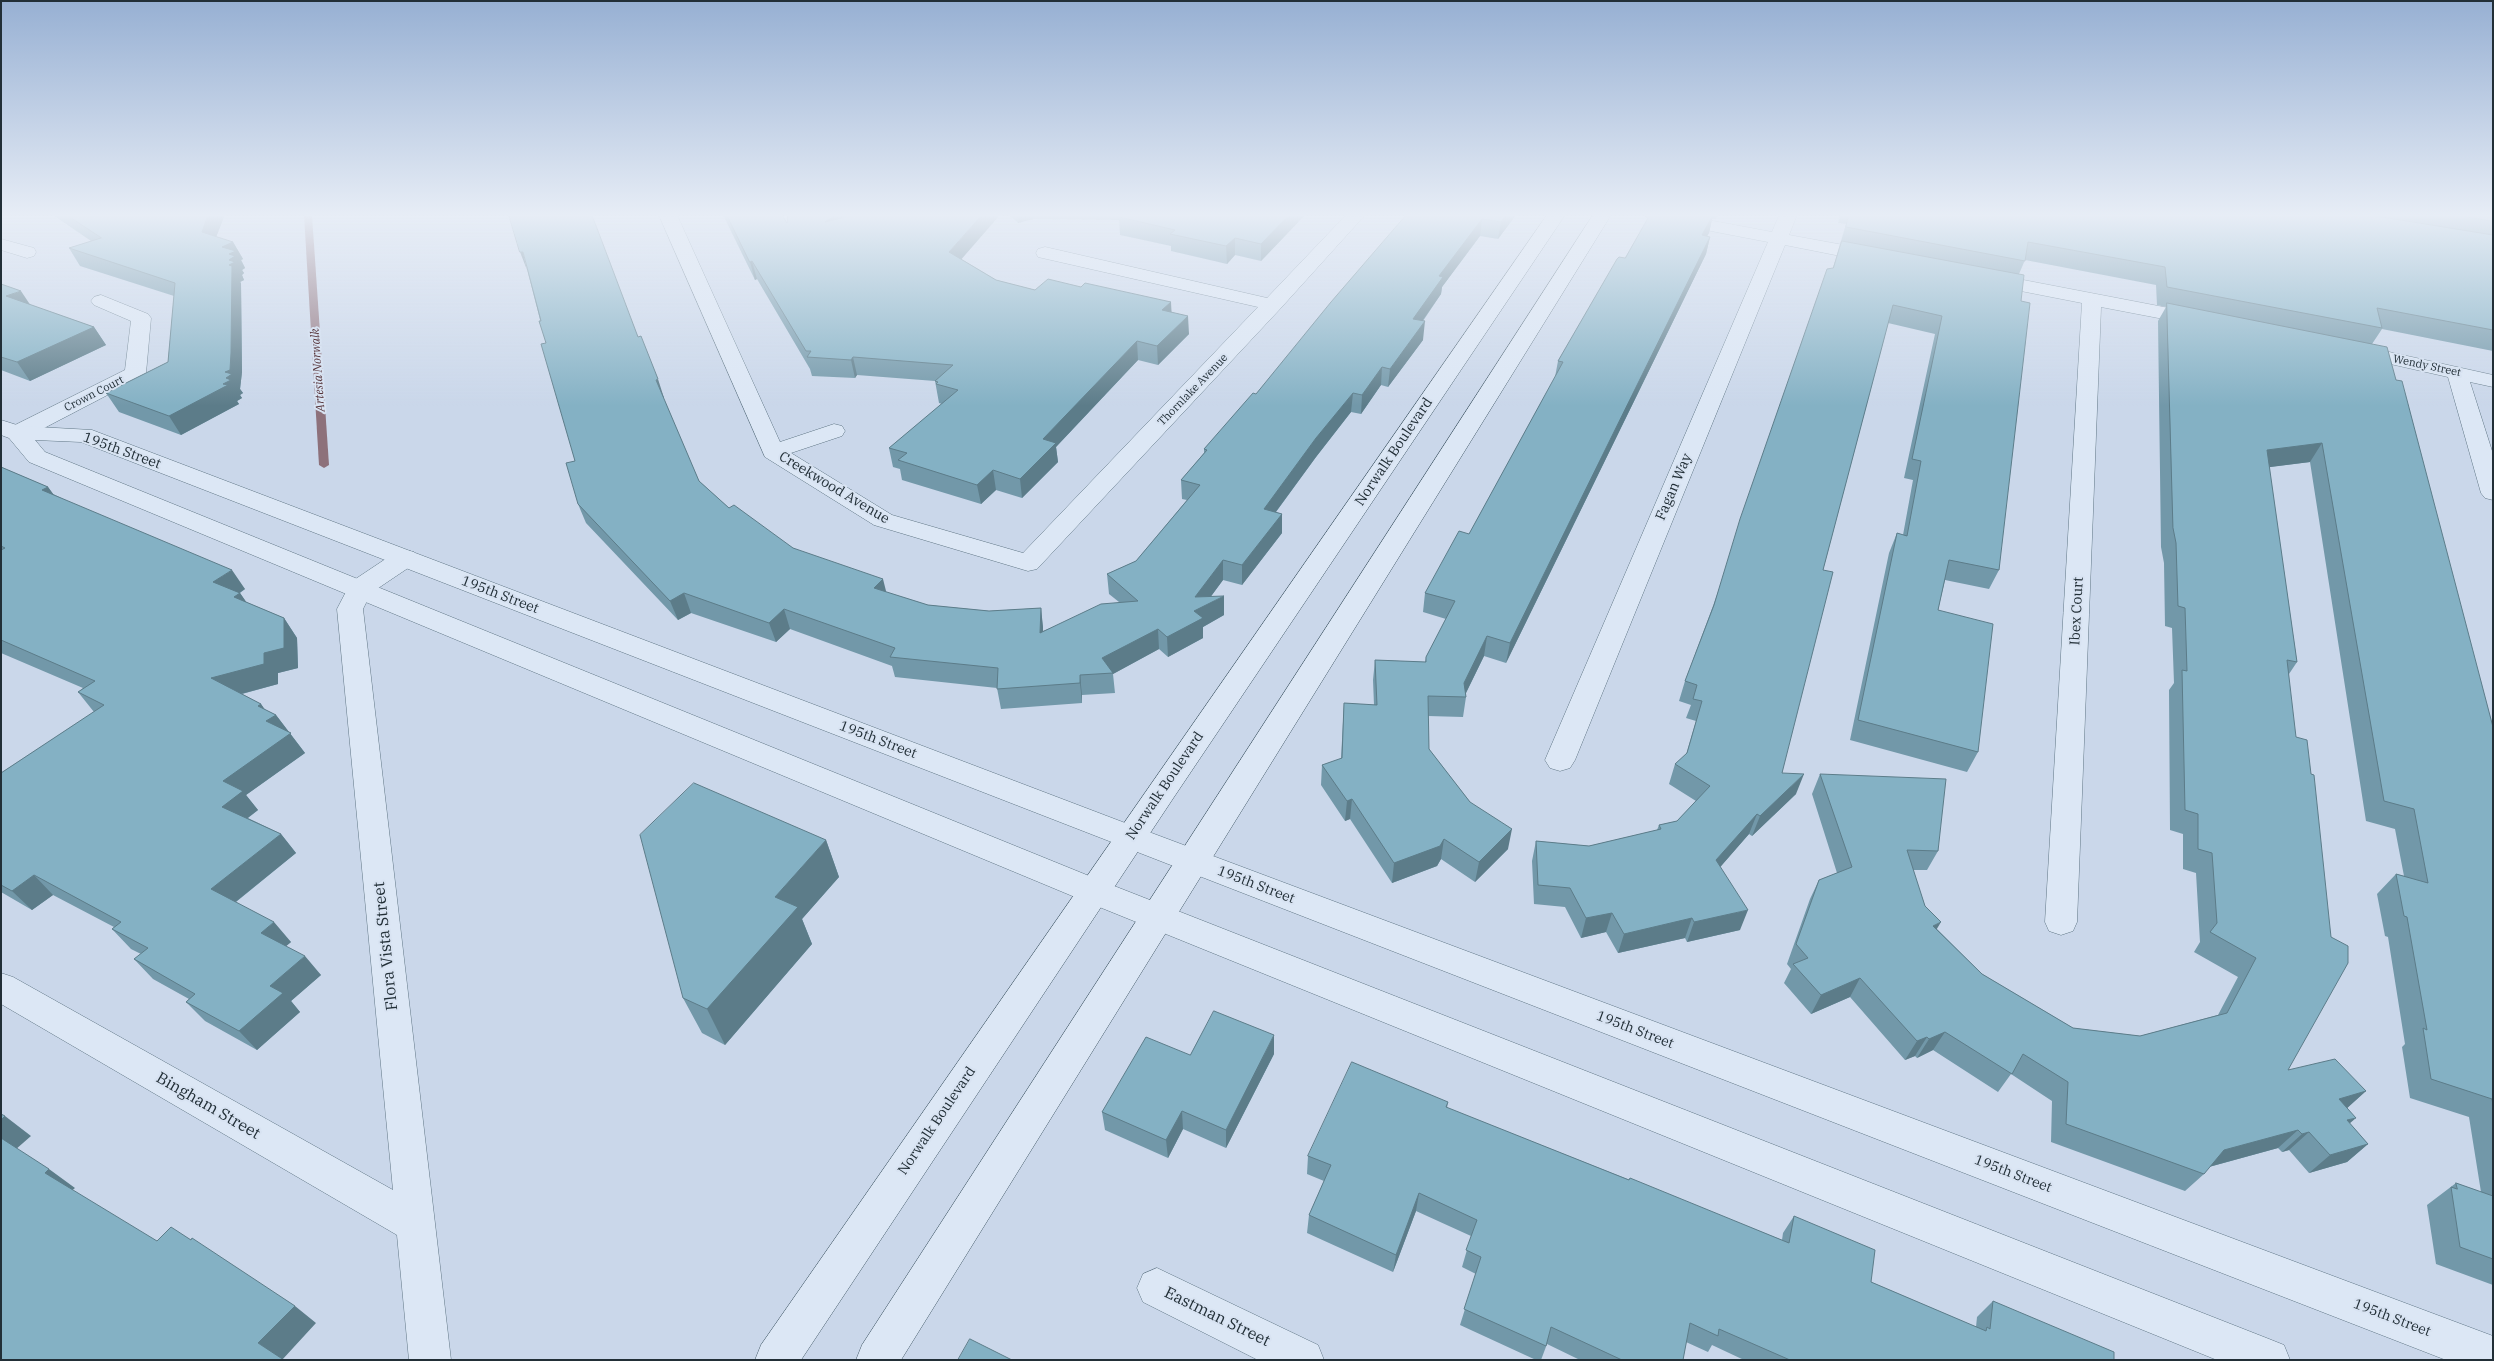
<!DOCTYPE html>
<style>
body{margin:0}
#map{position:relative;width:2494px;height:1361px;overflow:hidden;background:#cad7ea;font-family:"IBM Plex Serif",serif}
canvas{display:block}
.frame{position:absolute;inset:0;border:2px solid #222f37;pointer-events:none}
</style>
<div id="map">
<canvas width="2494" height="1361"></canvas>
<div class="frame"></div>
</div>
<script>
const context = document.querySelector('canvas').getContext('2d');
context.lineJoin = 'round';
function paint(path, color) { context.fillStyle = color; context.fill(path, 'evenodd'); }
function trace(path, color, width, dash) { context.strokeStyle = color; context.lineWidth = width; context.lineCap = dash ? 'butt' : 'round'; context.setLineDash(dash || []); context.stroke(path); }
function write(font, color, halo, rows, align = 'center') {
  context.font = font + ' "IBM Plex Serif",serif'; context.lineWidth = 4; context.setLineDash([]); context.textBaseline = 'middle'; context.strokeStyle = halo; context.fillStyle = color; for (const [text, x, y, turn = 0] of rows) {
    context.save(); context.translate(x, y); context.rotate((+turn || 0) * Math.PI / 180); context.textAlign = isNaN(turn) ? turn : align; if (halo) context.strokeText(text, 0, 0); context.fillText(text, 0, 0); context.restore();
  }
}
paint(new Path2D(`
 M304,215h8l17,250 -5,3 -5,-3z`), '#8d717b');
const minor = new Path2D(`
 M659,215h18l103,227 54,-18 8,2 3,5 -3,5 -51,17 101,62 131,38 235,-246 -220,-50 -2,-4 2,-4 7,-2 222,51 79,-83h19l-85,94 -243,260 -9,2 -154,-46 -109,-68z
 M1645,215h37l90,17 7,-17h18l-8,20 87,16 7,2 2,4 -2,4 -7,2 -91,-18 -210,515 -5,8 -10,3 -10,-3 -5,-8 223,-518 -114,-22 -6,-1z
 M1,239l33,9 2,4 -2,4 -7,2 -26,-8z
 M1987,273l213,41 7,2 3,4 -3,4 -7,2 -99,-19 -24,615 -4,9 -12,4 -12,-4 -4,-9 37,-619 -102,-20 -3,-4 3,-4z
 M101,295l47,19 3,4 -5,55 -4,4 -117,61 -8,2 -8,-2 -3,-5 3,-5 116,-58 6,-49 -37,-16 -3,-4 3,-4z
 M2353,344l140,31v12l-23,-5 23,72v46l-8,-2 -4,-5 -33,-116 -102,-23 -3,-4 3,-4z
 M405,550l9,2 3,6 -3,6 -43,29 -8,16 88,751h-42l-12,-125 -396,-231v-31l12,4 380,213 -56,-581 14,-27 45,-30z
 M1157,1268l161,77 6,15h-66l-115,-58 -6,-14 6,-14z`);
const tertiary = new Path2D(`
 M1,420l19,6 72,4 1049,399 1352,507v24h-47l-2365,-918 -46,-2 10,12 1059,430 1165,457 15,6 6,15h-73l-1135,-460 -1053,-438 -20,-24 -8,-3z`);
const secondary = new Path2D(`
 M1547,215h18l-391,582 -373,563h-46l6,-15z
 M1593,215h18l-710,1145h-45l6,-15z`);
trace(minor, '#607685', 1);
trace(tertiary, '#607685', 1);
trace(secondary, '#435967', 1);
paint(minor, '#dce7f5');
paint(tertiary, '#dce7f5');
paint(secondary, '#dce7f5');
paint(new Path2D(`
 M53,215h170l1,2 -8,20 17,5 10,17 -2,1 4,8 -3,2 2,3 -2,2 2,5 -4,2 1,1 1,89 -2,17 3,4 -3,2 2,3 -5,3 2,3 -58,31 -62,-23 -13,-19 62,-31 6,-66 -94,-30 -11,-18 22,-7z
 M723,215h59l5,8 174,36 35,21 39,10 46,-3 90,15v10l18,22 -31,31 -20,-5 -82,87 2,15 -36,36 -26,-8 -15,14 -79,-24 -2,-11 -7,-2 -4,-19 53,-44 -3,-1 -4,-22 -78,-6 -2,3 -43,-2 -2,-7 -53,-90 -2,1z
 M1009,215h296l-44,46 -26,-6 -8,9 -56,-13v-5l-51,-11 -1,-15 -86,-1 -15,4z
 M1406,215h110l-18,24 -18,-3 -38,51 -1,7 -18,27v19l-35,47 -7,-2 -20,29 -10,-2 -35,45 -40,55 6,2v19l-40,52 -19,-5 -12,16 13,19 -21,12v11l-35,19 -9,-8 -46,25 2,19 -33,2v8l-81,6 -4,-21 -102,-11 -3,-11 -102,-37 -14,13 -85,-29 -13,7 -92,-97 -8,-19 -3,-43 -29,-118 -19,-74 111,68 26,61h-1l36,83 30,27 64,40 93,44 42,13 61,6 52,-3 2,23 76,-29 -10,-8 -2,-20 29,-13 51,-61 -5,-1 -1,-19 23,-27v-4l52,-55z
 M1650,215h68l-2,4h-4l-3,14 -2,3 3,1 -4,17 -200,409 -22,-7 -18,37v4l-3,20 -35,-1 1,33 41,53 38,47 -33,33 -34,-23 -4,7 -45,17 -42,-64 -5,2 -24,-36 1,-20 19,-6 3,-56 30,2 -1,-25 2,-20 50,2 1,-5 20,-38 -23,-7 2,-19 44,-59 86,-157 3,-16 67,-103z
 M1840,215h653v136l-111,-22 -10,15 24,36 97,347v558l-57,-21 -9,-59 29,-22 25,9 -12,-75 -59,-19 -8,-51 3,-3 -17,-107 -3,-1 -8,-42 19,-20 8,2 -9,-47 -29,-8 -56,-359 -41,5 28,195 -8,12 -1,396 78,21 -19,17 2,15 19,21 -21,18 -38,11 -20,-23 -7,2 -4,-4 -69,19 -5,7 -19,17 -134,-49 1,-41 -41,-27 -13,18 -65,-42 -16,8 -2,-2 -10,4 -55,-63 -39,17 -27,-31 7,-14 -4,-5 23,-65 9,-19 18,-7 -25,-79 8,-20 118,77 -11,19h-14l12,36 12,23 45,45 91,54 67,8 78,-21 20,-38 -44,-25 6,-10 -4,-69 -13,-4v-35l-13,-4 -1,-140 5,-7 -2,-55 -7,-2 -1,-63 -3,-16 -3,-226 8,-14 -9,-2 -1,-20 -131,-25 -6,14 2,27 -22,269 -10,19 -44,-9 -7,30 40,142 -11,20 -117,-32 39,-187 8,-20 6,2 10,-55 -9,-2 31,-144 -47,-11 -65,247 -41,203 14,21 -44,42 -3,-2 -29,33 20,63 -53,12 -2,-4 -67,15 -12,-21 -25,6 -16,-31 -31,-3 -2,-43 4,-20 53,5 68,-16 2,-5 18,-4 19,-20 -27,-17 6,-20 11,-9 10,-34 -10,-3 5,-13 -12,-4 6,-20 28,-75 120,-338 13,-44 -8,-1z
 M1,284l29,21 64,22 12,18 -76,36 -29,-11z
 M1,467l47,20 5,7 192,95 -5,4 6,9 38,16 13,20 1,30 -20,5v11l-36,10 19,10 3,5 12,6 29,38 -59,42 12,15 -10,8 33,16 15,19 -60,49 55,40 -5,4 35,29 -30,26 9,11 -43,38 -52,-29 -19,-19 3,-3 -36,-20 -19,-20 7,-5 -10,-5 -19,-20 2,-2 -61,-32 -21,15 -31,-18v-119l93,-61 -16,-20 5,-4 -82,-35z
 M826,840l13,37 -37,42 10,25 -87,101 -23,-12 -19,-35z
 M1274,1054l-48,94 -43,-19 -15,29 -63,-28 -3,-18 88,-57z
 M1448,1102l-1,6 335,132 1,-7 11,-17 77,66 105,45 1,-10 16,-16 121,59h-370l-32,-15 -4,7 -22,-10 -3,18h-103l-33,-16 -6,16h-5l-76,-35 16,-51 -14,-7 9,-31 -55,-25 -23,61 -86,-39 2,-18 15,-34 -17,-7 1,-18z`), '#7298a9');
paint(new Path2D(`
 M208,215h15l1,2 -13,33 -9,-18z
 M836,215h29l-40,7z
 M982,215h18l-48,55 -3,-18z
 M1017,215h15l1,4 -15,4z
 M1289,215h16l-44,46v-17z
 M1506,215h10l-18,24 3,-17z
 M1713,215l-4,18 -11,19 4,-17z
 M1482,219l-2,17 -38,51 -1,7 -30,43 2,-18 26,-43z
 M1710,237l-4,17 -200,409 4,-20z
 M1235,238v17l-8,9 -1,-18z
 M233,242l10,17 -2,1 4,8 -3,2 2,3 -2,2 2,5 -4,2 1,1 1,89 -2,17 3,4 -3,2 2,3 -5,3 2,3 -58,31 -12,-19 54,-32 3,-6 -4,-131z
 M520,252h3l4,18z
 M752,261l5,18 -2,1 -5,-18z
 M21,291l12,18 -27,-13z
 M1171,302l1,18 -10,-10z
 M1188,316l1,18 -31,31 -1,-19z
 M1425,321l-2,19 -35,47 2,-18z
 M94,327l12,18 -76,36 -13,-19z
 M1137,341l1,19 -82,87 2,15 -36,36 -2,-19 23,-40z
 M853,357l4,18 -2,3 -4,-18z
 M1382,367l-1,18 -20,29 1,-19z
 M658,379l6,19 -2,1 -6,-19z
 M1353,393l-2,19 -35,45 -52,71v-19l52,-71z
 M2322,443l-12,19 -55,7 12,-19z
 M993,470l3,20 -15,14 -4,-19z
 M48,487l14,19 -20,-16z
 M1282,514v19l-40,52v-20z
 M1223,560v20l-19,26 20,-10v19l-21,12v11l-35,19 -1,-20 28,-40z
 M232,570l13,19 -18,12 -14,-19z
 M883,579l5,20 -14,-11z
 M240,593l14,20 -20,-16z
 M684,593l7,20 -13,7 -8,-19z
 M1041,608l2,19v26l-3,-20z
 M784,609l6,20 -14,13 -7,-19z
 M284,618l13,20 1,30 -20,5v11l-52,14 -15,-20 53,-25z
 M1158,629l1,20 -46,25 -11,-16z
 M1487,636l-3,20 -20,41v-14z
 M1080,675l2,20v8l-2,-20z
 M261,704l10,14 5,-3 29,38 -59,42 12,15 -21,16 -15,-19 1,-26 43,-60 -8,-15z
 M1804,774l-8,20 -44,42 8,-20z
 M1352,799l-2,20 -5,2 2,-20z
 M1757,814l-8,20 -40,46 7,-20z
 M1512,829l-4,20 -33,33 4,-20z
 M281,834l15,19 -68,55 -17,-19z
 M1444,839l-3,20 -4,7 -45,17 2,-20z
 M826,840l13,37 -37,42 10,25 -87,101 -18,-36 68,-112z
 M34,875l19,20 -21,15 -20,-19z
 M1748,910l-8,20 -53,12 7,-20z
 M1612,913l-6,19 -25,6 5,-20z
 M1692,918l-7,20 -67,15 6,-19z
 M274,922l17,20 -13,11 -17,-20z
 M1941,922l-12,20 4,-16z
 M305,956l16,19 -30,26 9,11 -43,38 -18,-19 31,-45z
 M1860,978l-10,19 -39,17 10,-19z
 M1945,1032l-12,18 -16,8 12,-19z
 M1274,1035v19l-48,94v-18z
 M1927,1037l-12,19 -10,4 12,-19z
 M2366,1091l-21,19 -6,-11z
 M1182,1111l1,18 -15,29 -2,-18z
 M5,1116l26,20 -16,14 -14,-10v-20z
 M2356,1118l-21,18 12,-16z
 M2298,1130l-20,18 -73,20 19,-18z
 M2309,1132l-20,18 -7,2 20,-18z
 M2368,1144l-21,18 -38,11 21,-18z
 M49,1169l26,19 -5,4 -25,-19z
 M1419,1193l-3,18 -23,61 3,-17z
 M295,1306l21,17 -34,37 -24,-17z`), '#5c7c89');
const building = new Path2D(`
 M67,215h27l-4,2 15,-2h103l-6,17 31,10 -11,5 14,4 -7,3 6,2 -6,4 6,2 -6,3 3,1 -1,87 -1,17 -5,2 7,2 -6,4 5,2 -8,4 5,1 -59,31 -63,-23 62,-31 7,-79 -106,-35 32,-10z
 M509,215h83l46,122 3,-1 17,43 -2,1 43,101 30,27 5,-3 59,43 90,31 -9,9 54,17 61,6 52,-3 -1,25 61,-29 37,-3 -31,-27 29,-13 64,-76 -19,-5 26,-30 -3,-1 49,-56 3,1 75,-92 75,-87h100l-5,7 -19,-3 -43,57 4,1 -30,42 12,2 -35,48 -8,-2 -20,28 -9,-2 -37,45 -52,71 18,5 -40,51 -19,-5 -28,37 29,-1 -30,15 9,7 -36,19 -9,-8 -56,29 11,15 -33,2v8l-83,6 1,-21 -108,-11 5,-9 -111,-39 -15,14 -85,-30 -14,8 -92,-97 -12,-41 9,-2 -34,-117 5,-1 -7,-22h2l-18,-69h-3z
 M727,215h55l5,8 1,-8h48l-11,7 28,-7h129l-33,37 47,28 39,10 13,-11 33,8 4,-4 86,19 -9,8 26,6 -31,30 -20,-5 -94,98 13,4 -36,36 -27,-9 -16,15 -79,-25 9,-7 -18,-5 69,-58 -22,-6 2,-2 -3,-1 18,-16 -100,-8 -2,3 -44,-3 4,-6h-5l-54,-90 -2,1z
 M1122,215h167l-28,29 -26,-6 -9,8 -56,-12 5,-4 -56,-13z
 M1650,215h63l-11,20 8,2 -200,406 -23,-7 -23,47 2,14 -38,-1 1,53 41,53 42,27 -33,33 -35,-23 -4,7 -46,17 -42,-64 -5,2 -25,-36 20,-7 2,-55 33,2 -2,-45 51,2v-5l29,-56 -30,-8 34,-62 10,3 94,-172 -5,-1 59,-102 2,-2 6,1z
 M1849,215h521l123,20v95l-116,-22 5,20 -215,-41 -2,-20 -137,-25 -3,19 -179,-34z
 M2455,215h38v6z
 M1842,241l182,34 -3,26 9,2 -31,267 -50,-10 -11,50 55,14 -15,128 -120,-32 39,-187 10,3 14,-75 -9,-2 30,-143 -49,-11 -70,265 10,2 -51,201 22,1 -44,42 -3,-2 -41,46 32,50 -54,12 -2,-4 -68,16 -12,-21 -26,5 -16,-30 -32,-3 -2,-44 53,5 72,-17 -2,-4 18,-4 33,-35 -35,-22 12,-11 15,-52 -9,-2 4,-14 -12,-4 29,-76 26,-86 87,-250 6,-1z
 M1,284l20,7 -15,5 88,31 -77,35 -16,-5z
 M2167,303l220,44 9,33 6,1 91,346v378l-1,-6 -61,-20 -8,-51 4,2 -20,-113 -3,-1 -8,-42 32,9 -14,-74 -30,-8 -62,-358 -55,7 30,212 -10,-2 9,77 11,3 4,34 3,1 17,162 17,9v17l-60,107 47,-11 31,32 -27,8 17,19 -9,2 21,24 -38,11 -21,-23 -7,2 -4,-4 -74,20 -20,24 -138,-50 2,-42 -45,-28 -11,20 -67,-42 -16,7 -2,-2 -10,4 -57,-63 -39,17 -28,-31 15,-6 -12,-14 23,-64 33,-13 -32,-93 126,5 -8,72 -31,-1 18,56 16,16 -8,4 49,48 91,54 67,8 87,-23 29,-55 -46,-26 7,-9 -5,-70 -14,-4v-35l-13,-4 -3,-140 5,1 -2,-63 -7,-2 -2,-63 -3,-15z
 M1,467l47,20 -6,3 190,80 -19,12 27,11 -6,4 50,21v30l-20,5v11l-53,14 50,26 -3,2 18,9 -10,6 25,12 -68,48 20,10 -21,16 59,27 -70,55 63,33 -13,11 44,23 -35,30 13,7 -44,38 -53,-29 9,-8 -61,-35 14,-11 -36,-19 9,-7 -87,-47 -22,16 -11,-6v-112l103,-68 -26,-13 17,-11 -94,-41v-90l4,-2 -4,-2z
 M694,783l132,57 -51,57 23,10 -91,102 -24,-11 -43,-163z
 M1214,1011l60,24 -48,95 -44,-19 -16,29 -64,-28 44,-75 44,18z
 M1352,1062l96,40 -2,5 183,73 1,-2 159,65 5,-27 81,34 -4,32 115,49 1,-4 3,2 3,-28 121,51v8h-324l-71,-31 -1,7 -28,-13 -7,37h-61l-71,-33 -5,19 -82,-37 17,-52 -15,-7 11,-30 -58,-27 -23,62 -87,-40 22,-50 -23,-9z
 M1,1114l4,2 -4,4z
 M1,1138l48,31 -4,4 112,68 14,-14 20,13 1,-2 103,68 -37,37 26,17h-283z
 M2456,1183l37,13v63l-33,-12 -9,-60 6,2z
 M970,1339l42,21h-54z`);
paint(building, '#84b1c4');
trace(building, '#5c7c89', 1);
const sky = context.createLinearGradient(0, 0, 0, 406);
sky.addColorStop(0, '#97b0d3');
sky.addColorStop(0.53, '#e7edf6');
sky.addColorStop(1, '#e7edf600');
context.fillStyle = sky;
context.fillRect(0, 0, 2494, 406);
write('11px', '#222f37', '#d8e3f2', [
 ["Wendy Street",2427,366,12],
 ["Thornlake Avenue",1193,390,-46],
 ["Crown Court",94,394,-27]
]);
write('italic 12px', '#553339', '#d8e3f2', [
 ["Artesia Norwalk",318,370,-94]
]);
write('14px', '#222f37', '#d8e3f2', [
 ["195th Street",122,451,20],
 ["Norwalk Boulevard",1394,452,-56],
 ["Fagan Way",1674,487,-67],
 ["Creekwood Avenue",834,488,31],
 ["195th Street",500,595,21],
 ["Ibex Court",2077,611,-87],
 ["195th Street",878,740,21],
 ["Norwalk Boulevard",1165,786,-56],
 ["195th Street",1256,885,21],
 ["195th Street",1635,1030,21],
 ["Norwalk Boulevard",937,1121,-56],
 ["195th Street",2013,1174,21],
 ["195th Street",2392,1318,21]
]);
write('16px', '#222f37', '#d8e3f2', [
 ["Flora Vista Street",386,946,-96],
 ["Bingham Street",208,1106,30],
 ["Eastman Street",1217,1317,26]
]);
</script>
